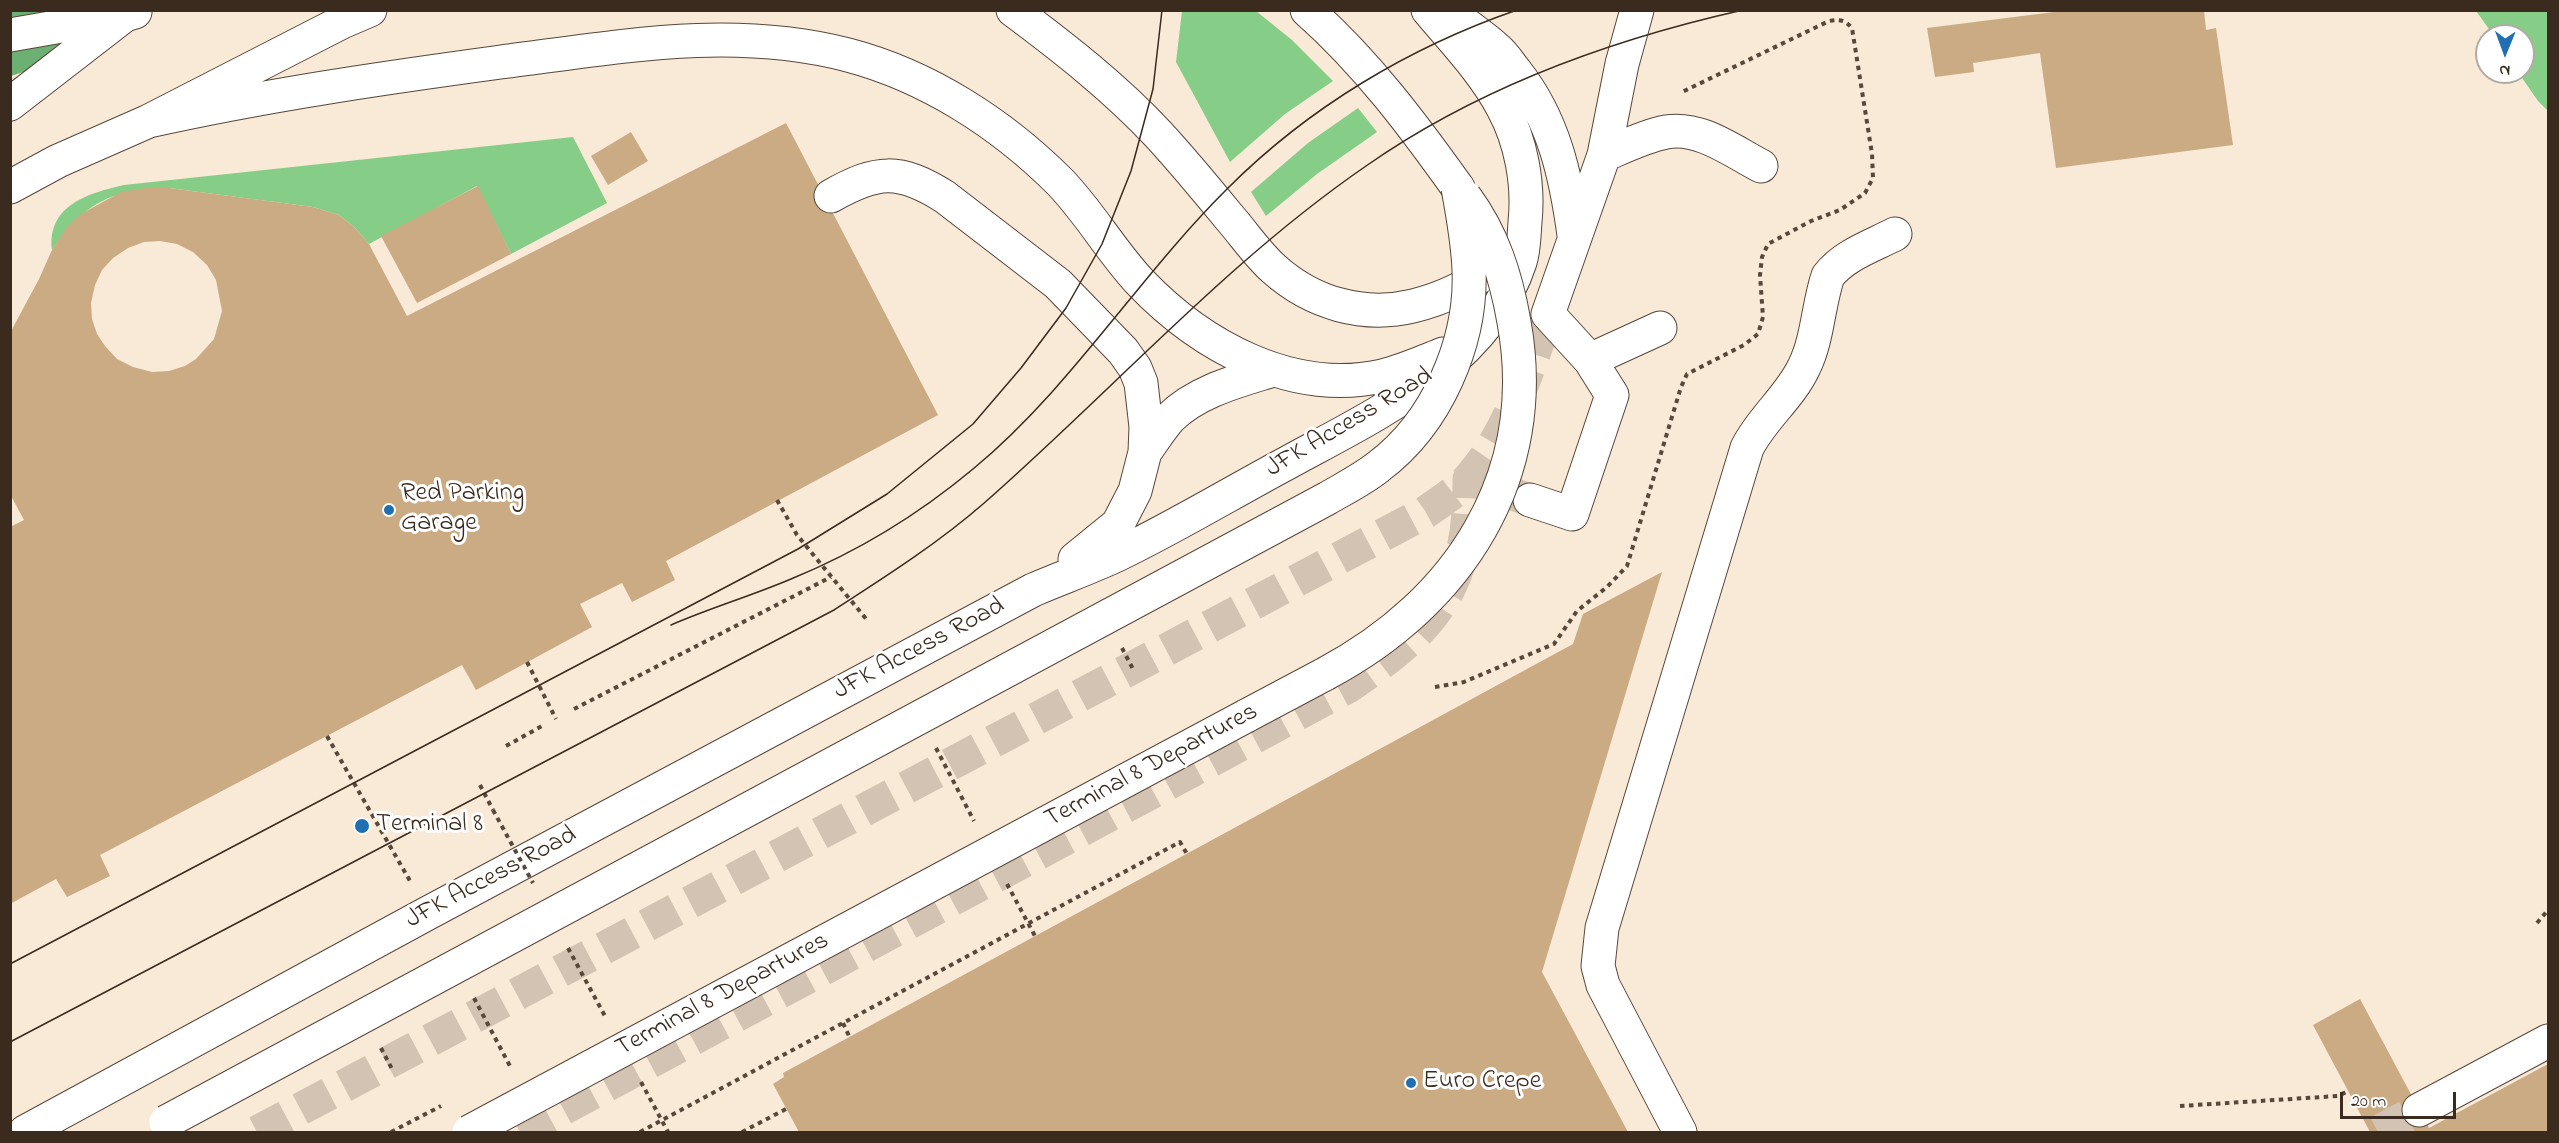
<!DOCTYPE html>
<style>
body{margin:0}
#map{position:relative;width:2559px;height:1143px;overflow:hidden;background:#f9e9d7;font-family:"Indie Flower",sans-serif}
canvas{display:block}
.frame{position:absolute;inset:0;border:12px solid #3b2a1e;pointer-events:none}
.north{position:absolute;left:2475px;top:24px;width:60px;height:60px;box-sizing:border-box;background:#fff;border:2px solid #b1aaa5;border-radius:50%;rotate:181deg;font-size:16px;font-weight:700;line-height:24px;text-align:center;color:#3b2a1e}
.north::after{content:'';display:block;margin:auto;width:21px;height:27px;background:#1f6fb2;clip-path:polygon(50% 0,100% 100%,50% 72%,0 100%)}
.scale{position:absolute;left:2340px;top:1092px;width:116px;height:27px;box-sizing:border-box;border:3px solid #3b2a1e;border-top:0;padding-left:8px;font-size:18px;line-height:21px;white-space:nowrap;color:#3b2a1e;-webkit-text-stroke:4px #fff;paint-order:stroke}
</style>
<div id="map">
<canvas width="2559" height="1143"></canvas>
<div class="frame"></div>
<div class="north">N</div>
<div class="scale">20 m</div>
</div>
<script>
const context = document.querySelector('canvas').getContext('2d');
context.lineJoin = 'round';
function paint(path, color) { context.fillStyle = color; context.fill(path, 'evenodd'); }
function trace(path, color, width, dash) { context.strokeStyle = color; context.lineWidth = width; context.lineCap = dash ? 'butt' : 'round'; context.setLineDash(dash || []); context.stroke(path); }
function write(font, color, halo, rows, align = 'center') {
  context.font = font + ' "Indie Flower",sans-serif'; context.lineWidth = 6; context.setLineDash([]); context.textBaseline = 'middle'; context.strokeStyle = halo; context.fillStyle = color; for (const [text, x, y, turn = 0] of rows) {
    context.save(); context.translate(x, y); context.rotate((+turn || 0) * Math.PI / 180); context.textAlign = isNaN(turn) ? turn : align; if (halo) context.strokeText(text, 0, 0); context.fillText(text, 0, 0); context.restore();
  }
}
paint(new Path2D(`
 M1182,11h74l36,29 41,41 -48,33 -55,48 -54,-100z
 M2476,11h72v100l-10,-10 -20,-29h5v-36h-29z
 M1358,108l19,24 -60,42 -51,42 -15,-24 57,-49z
 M573,137l34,66 -96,51 -34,-68 -108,58 -15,-17 -15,-12 -26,-8 -144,-19c-56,0 -85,15 -117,62 -5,-45 37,-57 72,-65z`), '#86cd88');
paint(new Path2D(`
 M11,11h124l-78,50 -46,15z`), '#6cb074');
paint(new Path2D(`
 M2070,10h134l2,20 10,-2 17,117 -177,23 -16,-115 -67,10 1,9 -39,5 -8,-49z
 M786,123l152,292 -272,146 9,19 -43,22 -10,-19 -42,21 12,23 -116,63 -14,-25 -362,190 10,21 -43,21 -11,-18 -46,25v-377l14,-7 -14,-26v-161l29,-54 13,-29 15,-23 14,-13 40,-22 24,-4h24l144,19 26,8 15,12 15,17 38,72zM160,241l17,3 16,8 14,13 9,15 6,31 -8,28 -18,20 -11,7 -16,5 -17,1 -19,-5 -16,-8 -12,-13 -8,-12 -5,-15 -1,-16 4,-18 7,-15 11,-12 15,-10 16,-6z
 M631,132l17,29 -40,24 -17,-29z
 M478,186l33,68 -94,49 -36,-67z
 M1662,572l-120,400 86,160h-829l-26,-48 11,-7 -1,-4 790,-429 10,-30z
 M2360,999l69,129 119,-64v68h-178l-57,-107z`), '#caab84');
trace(new Path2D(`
 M257,1132l1169,-620c15,-11 32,-21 44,-35 40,-46 58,-107 78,-163
 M520,1132l828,-445c88,-59 122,-99 121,-208l61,21
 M2378,1132l41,-22`), '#d3c3b2', 33, [33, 16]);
const minor = new Path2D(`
 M1013,10c51,38 102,78 145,124 25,27 48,55 71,83 15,17 28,37 45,52 38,34 89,49 139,37 28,-7 55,-19 77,-37
 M1307,10c59,52 106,115 151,178
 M1447,10c17,14 36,26 51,40 7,6 12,15 18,22 38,48 50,104 58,163
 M10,104l115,-89 10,-3
 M149,121c117,-26 234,-43 352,-59 118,-15 229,-37 347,-7 80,21 154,69 212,127 30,31 51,69 80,100 61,64 152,114 242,94 21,-5 41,-14 61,-22
 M1604,155c19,-8 41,-19 62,-23 34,-6 66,19 95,34
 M10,187l48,-26 91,-40 193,-99 28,-12
 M831,196c46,-26 68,-28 114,1l113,87 65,67 12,17 6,15 5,44 -1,25 -10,39 -17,33 -43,35
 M1590,360l70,-32
 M1145,452c8,-11 16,-24 25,-34 27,-27 68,-37 103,-48
 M1530,500l42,14 40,-119 -22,-35 -42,-46 56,-159 18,-91 15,-54
 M1246,716l79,-42
 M2419,1110l129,-69
 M25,1132l403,-219 605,-323c28,-12 56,-22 84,-35 58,-28 114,-62 172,-93 86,-47 198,-98 231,-200 4,-12 4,-27 5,-40 4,-38 -4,-81 -22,-114 -19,-36 -49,-67 -75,-98
 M1680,1132l-77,-147 -5,-19 4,-38 145,-480c15,-30 43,-51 57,-81 14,-28 14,-62 24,-91 16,-21 44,-30 67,-42`);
const highway = new Path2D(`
 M10,35l115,-20`);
trace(minor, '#58473a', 35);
trace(highway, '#58473a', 35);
trace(new Path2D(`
 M777,500l20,35 70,85
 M1122,648l12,23
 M527,662l29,57
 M1435,687l29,-5 90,-38 23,-33 30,-24 20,-21 54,-179 6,-13 57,-29 14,-11 5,-17 -3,-42 2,-18 6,-13 43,-23 29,-11 25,-17 8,-15 -1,-24 -20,-126c-7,-8 -12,-9 -23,-7l-149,72
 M574,709l257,-132
 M327,736l83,145
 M506,746l36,-20
 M936,748l38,73
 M480,785l13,25
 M1007,884l28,52
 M2537,923l11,-13
 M474,998l37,70
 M843,1023l6,13
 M381,1048l11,21
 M2180,1106l158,-10 10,-5
 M391,1132l50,-26
 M640,1132l540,-290 7,12
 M742,1132l44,-23`), '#58473a', 4, [4.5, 4.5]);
trace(minor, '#fff', 33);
trace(highway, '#fff', 33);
trace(new Path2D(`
 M671,625c39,-17 80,-29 120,-46 66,-27 127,-64 182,-110 98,-81 165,-192 255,-281 81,-81 182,-141 289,-178
 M10,964l788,-415 89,-55 86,-70 48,-56 45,-60 36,-64 29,-73 22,-82 9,-79
 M10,1042l824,-432c51,-33 103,-66 149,-106 128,-112 242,-241 383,-338 113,-79 243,-126 377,-156`), '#3b2a1e', 1.5);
const minorBridge = new Path2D(`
 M1325,674c134,-71 217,-198 189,-352 -8,-46 -21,-87 -49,-125
 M166,1122l1162,-624c17,-10 35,-19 50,-31 59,-44 94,-125 91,-197 -1,-28 -6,-55 -11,-82
 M469,1132l777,-416`);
trace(minorBridge, '#58473a', 35, []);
trace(new Path2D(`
 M493,810l40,73
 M568,948l38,70
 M641,1082l27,50`), '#58473a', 4, [4.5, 4.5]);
trace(minorBridge, '#fff', 33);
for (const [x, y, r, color] of [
 [389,510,6,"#1f6fb2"],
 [362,826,8,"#1f6fb2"],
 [1411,1083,6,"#1f6fb2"]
]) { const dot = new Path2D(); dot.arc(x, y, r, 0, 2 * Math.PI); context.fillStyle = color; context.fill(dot); trace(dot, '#fff', 2); }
write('26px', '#3b2a1e', '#fff', [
 ["JFK Access Road",1350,424,-31],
 ["JFK Access Road",920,650,-28],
 ["Terminal 8 Departures",1152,767,-28],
 ["JFK Access Road",492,879,-28],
 ["Terminal 8 Departures",723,996,-28]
]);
write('26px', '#3b2a1e', '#fff', [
 ["Red Parking",401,495],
 ["Garage",401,525],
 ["Terminal 8",376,826],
 ["Euro Crepe",1423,1083]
], 'left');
</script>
